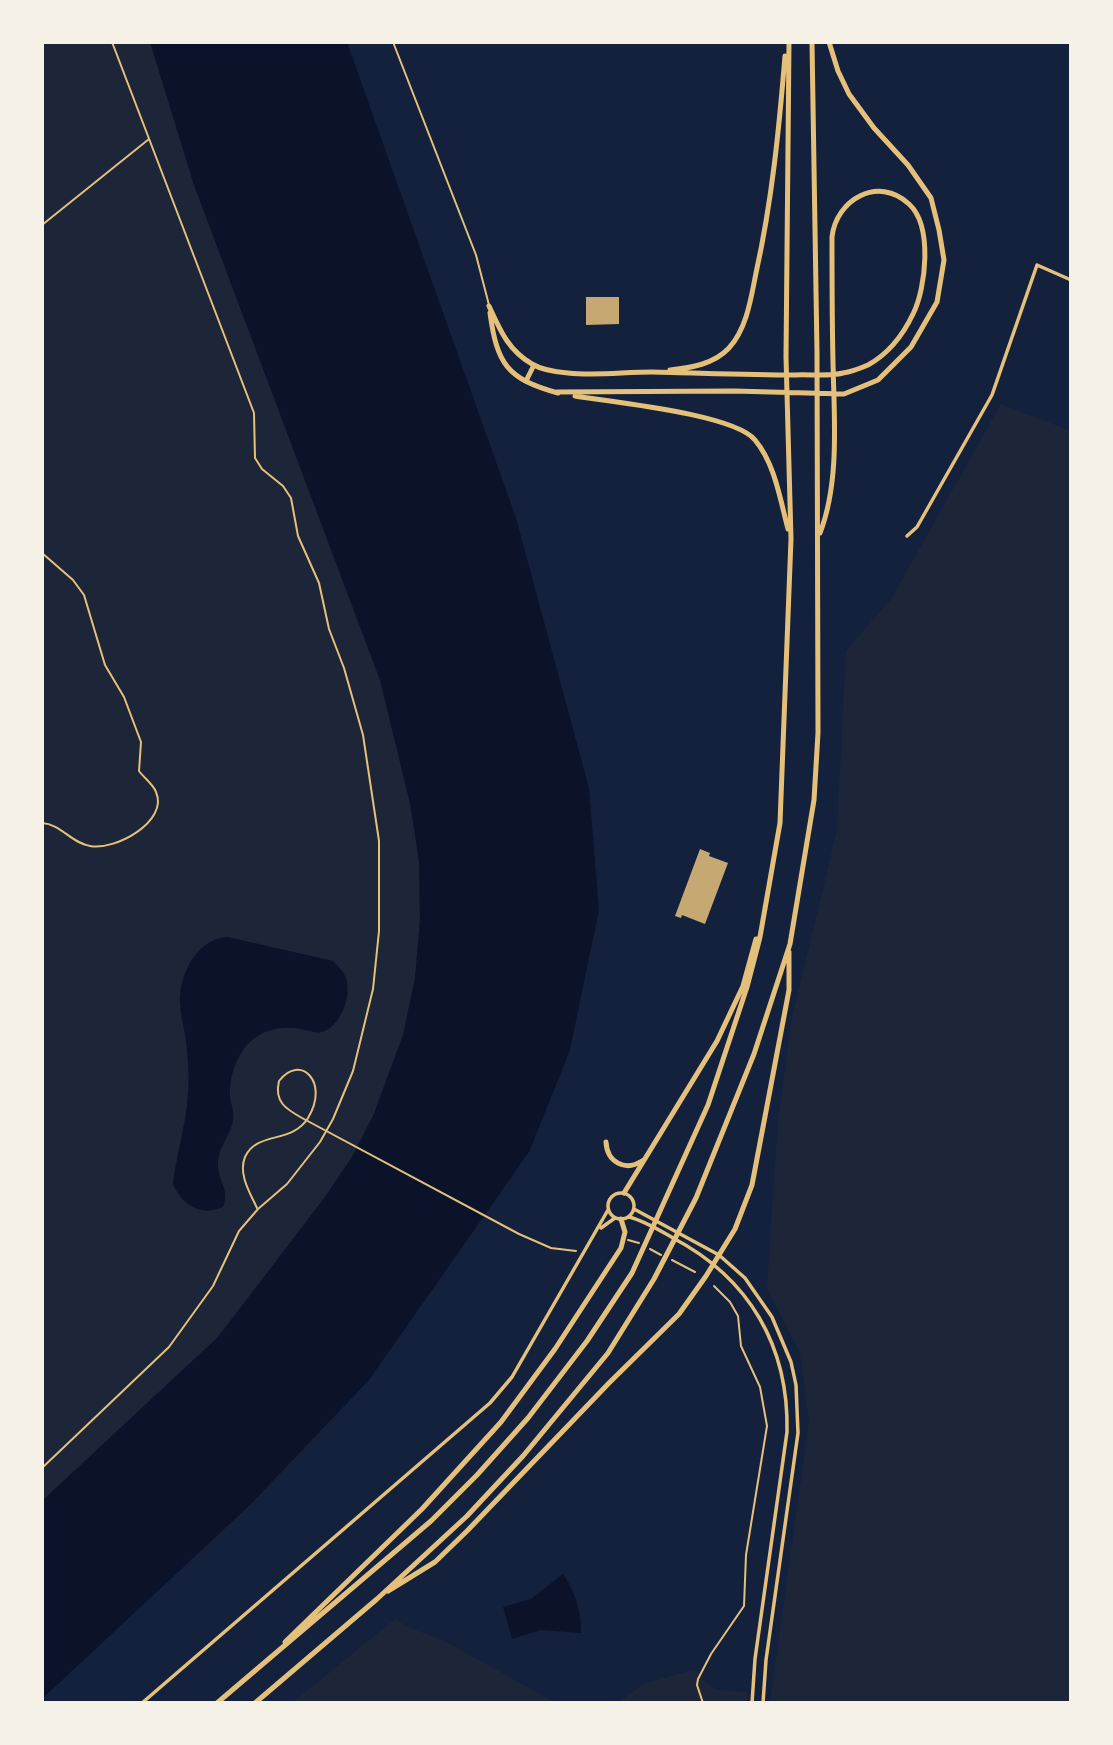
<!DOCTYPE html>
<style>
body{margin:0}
#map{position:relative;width:1113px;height:1745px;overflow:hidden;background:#14213d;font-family:"Roboto Serif",serif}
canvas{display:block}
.frame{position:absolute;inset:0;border:44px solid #f6f1e7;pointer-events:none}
</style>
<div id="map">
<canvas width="1113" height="1745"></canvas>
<div class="frame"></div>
</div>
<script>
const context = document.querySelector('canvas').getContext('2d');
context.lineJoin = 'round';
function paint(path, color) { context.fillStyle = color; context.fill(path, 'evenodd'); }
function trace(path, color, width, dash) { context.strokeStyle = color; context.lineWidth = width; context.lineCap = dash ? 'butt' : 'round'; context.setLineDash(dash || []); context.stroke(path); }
paint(new Path2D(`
 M42,42h108l44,143 186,495 30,123 9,58 1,59 -5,58 -12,57 -30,81 -21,40 -27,41 -107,140 -176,164z
 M1001,404l70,27v1272h-301l39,-282 -9,-68 -33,-64 11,-169 14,-102 45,-188 9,-179 45,-52z
 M395,1619l15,9 35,13 111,62h-264z
 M692,1670l6,2c13,22 26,18 49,20v11h-130l27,-19z`), '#1d2539');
paint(new Path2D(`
 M150,42h197l169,476 73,270 10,122 -29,140 -41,102 -160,228 -119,125 -208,194v-198l176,-164 107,-140 27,-40 21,-41 30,-81 12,-57 5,-58 -1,-59 -9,-58 -30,-123 -186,-495z
 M228,937l105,24c5,5 10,10 13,17 6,17 -5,49 -24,54 -8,2 -14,-2 -21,-3 -19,-4 -42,1 -54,16 -11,13 -18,32 -17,50 0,9 5,15 3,26 -3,16 -16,27 -15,45 1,17 12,24 5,41 -22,10 -41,-2 -50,-23 3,-27 11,-53 14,-79 2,-18 2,-36 0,-54 -1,-16 -6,-32 -7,-48 -1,-29 17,-65 48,-66z
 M563,1574c13,19 18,37 18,59l-40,-3 -29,9 -9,-32 28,-8z`), '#0b132b');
paint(new Path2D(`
 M586,297h33v27l-33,1z
 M700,849l10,4 -1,3 19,7 -23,61 -23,-9 -1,3 -6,-2z`), '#c6a872');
trace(new Path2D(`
 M42,225l107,-86
 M42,553l31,27 11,15 21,70 19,32 17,45 -2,29c5,7 14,13 17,21 13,30 -42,59 -66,54 -19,-3 -29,-22 -48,-23
 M257,1208c-7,-15 -19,-34 -12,-51 12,-26 47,-13 63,-39 22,-36 -8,-65 -29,-37 -5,21 7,28 23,37l217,116 32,14 25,3
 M628,1240l11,3
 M650,1249l11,6
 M672,1260l23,12
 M42,1468l127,-121 44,-61 26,-55 19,-22 29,-25 33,-42 13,-23 20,-48 20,-82 6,-58v-90l-16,-106 -19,-67 -15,-39 -10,-46 -21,-47 -7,-38 -8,-12 -21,-17 -7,-11 -1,-45 -142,-371
 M703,1703l-6,-18 1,-6 13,-25 33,-48 2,-51 21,-129 -7,-39 -19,-41 -3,-30 -8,-14 -16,-16`), '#e5c07b', 2);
trace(new Path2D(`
 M393,42l83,213 13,50`), '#e5c07b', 2);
trace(new Path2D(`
 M907,536l10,-9 75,-132 45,-130 34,15
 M608 1206a13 13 0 1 1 26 0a13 13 0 1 1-26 0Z
 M634,1209l85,46 26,23 27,39 19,45 5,23 2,48 -32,227 -3,43
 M629,1217c16,4 30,13 44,21 76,40 116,108 114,194l-32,227 -3,44
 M601,1228l14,-10
 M142,1703l348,-300 22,-26 96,-167`), '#e5c07b', 3.5);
trace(new Path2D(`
 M489,306c11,24 19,44 43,58 10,6 24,8 36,9 28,3 56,-1 84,-1 48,1 96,3 143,3 15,-1 33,2 48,-2 7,-1 18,-5 25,-8 20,-11 35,-30 45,-51 13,-26 20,-88 -4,-110 -31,-29 -73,-4 -77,33 0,42 0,83 1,125 1,55 7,119 -13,171
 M490,313c7,51 17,66 68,80
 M670,370c21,-2 44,-6 59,-22 18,-20 22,-50 27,-75 16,-72 23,-144 29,-217
 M526,381l8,-16
 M557,392l177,-1 110,3 34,-14 33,-33 26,-45 7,-42 -5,-30 -8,-32 -23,-33 -34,-37 -25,-34 -11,-23 -9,-29
 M575,396c36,6 159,18 180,44 20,24 25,59 33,89
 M606,1142c1,20 19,30 36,19
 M624,1193l93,-152 26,-55 13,-47
 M388,1591l47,-29 32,-31 142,-148 70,-69 27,-38 29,-47 17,-44 37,-195v-38
 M285,1642l137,-133 79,-87 54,-73 66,-101 4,-16 -4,-13
 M217,1703l214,-182 46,-46 51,-57 59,-77 45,-68 76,-168 39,-118 13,-50 20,-114 11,-284 -5,-182 3,-315
 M255,1703l122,-104 90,-83 56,-60 85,-103 46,-74 42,-81 58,-144 36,-110 24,-144 4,-67 -1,-380 -5,-311`), '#e5c07b', 5);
</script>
